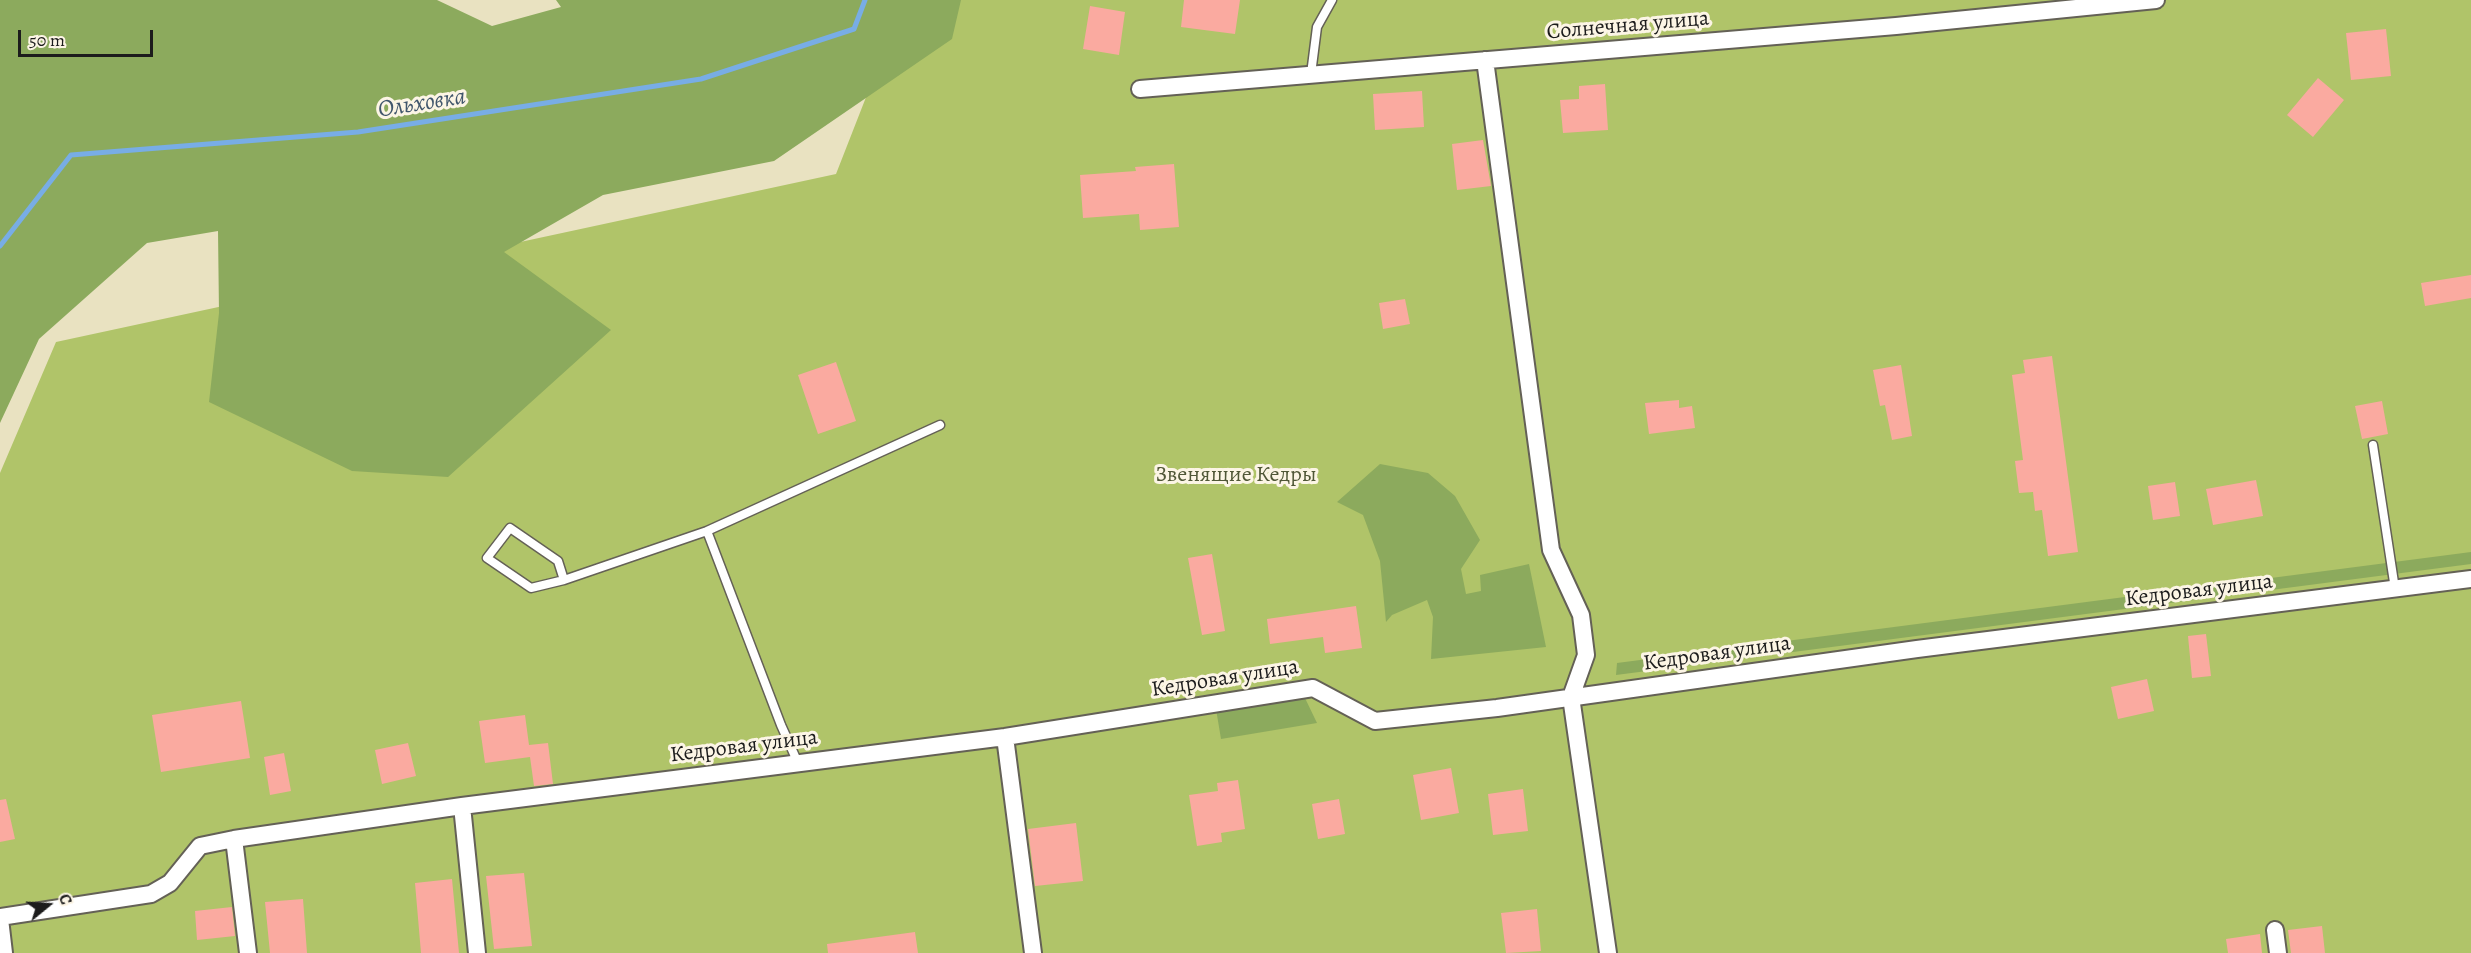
<!DOCTYPE html>
<meta charset="utf-8">
<style>
body{margin:0}
#map{position:relative;width:2471px;height:953px;overflow:hidden;background:#e9e2c1;font-family:Alegreya,serif}
canvas{display:block}
.north{position:absolute;left:18px;top:875px;width:60px;height:60px;-webkit-text-stroke:4px #fcf5e5;paint-order:stroke;rotate:72deg;font-size:16px;font-weight:700;line-height:24px;text-align:center;color:#1c1c1c}
.north::after{content:'';display:block;margin:auto;width:21px;height:27px;background:#1c1c1c;clip-path:polygon(50% 0,100% 100%,50% 72%,0 100%)}
.scale{position:absolute;left:18px;top:30px;width:135px;height:27px;box-sizing:border-box;border:3px solid #1c1c1c;border-top:0;padding-left:8px;font-size:18px;line-height:21px;white-space:nowrap;color:#1c1c1c;-webkit-text-stroke:4px #fcf5e5;paint-order:stroke}
</style>
<div id="map">
<canvas width="2471" height="953"></canvas>
<div class="north">С</div>
<div class="scale">50 m</div>
</div>
<script>
const context = document.querySelector('canvas').getContext('2d');
context.lineJoin = 'round';
function paint(path, color) { context.fillStyle = color; context.fill(path, 'evenodd'); }
function trace(path, color, width, dash) { context.strokeStyle = color; context.lineWidth = width; context.lineCap = dash ? 'butt' : 'round'; context.setLineDash(dash || []); context.stroke(path); }
function write(font, color, halo, rows, align = 'center') {
  context.font = font + ' Alegreya,serif'; context.lineWidth = 6; context.setLineDash([]); context.textBaseline = 'middle'; context.strokeStyle = halo; context.fillStyle = color; for (const [text, x, y, turn = 0] of rows) {
    context.save(); context.translate(x, y); context.rotate((+turn || 0) * Math.PI / 180); context.textAlign = isNaN(turn) ? turn : align; if (halo) context.strokeText(text, 0, 0); context.fillText(text, 0, 0); context.restore();
  }
}
paint(new Path2D(`
 M904,0h1567v953h-2471v-480l56,-131 780,-168z`), '#b0c469');
paint(new Path2D(`
 M0,0h437l55,26 69,-19 -5,-7h405l-9,39 -178,122 -171,34 -99,57 107,78 -163,147 -96,-6 -143,-69 10,-89 -1,-82 -71,12 -108,96 -39,84z
 M1380,464l48,9 27,23 25,44 -19,29 5,25 15,-3 -1,-16 49,-11 17,83 -115,12 2,-42 -6,-17 -35,15 -6,7 -6,-61 -17,-46 -26,-13z
 M2471,552v12l-855,111 1,-12z
 M1304,696l13,27 -96,16 -5,-30z`), '#8caa5d');
trace(new Path2D(`
 M0,246l71,-91 287,-23 343,-53 153,-50 11,-29`), '#78ade5', 5);
paint(new Path2D(`
 M1184,0h56l-5,34 -54,-7z
 M1090,6l35,6 -6,43 -36,-6z
 M2386,29l5,47 -40,4 -5,-47z
 M2318,78l26,22 -31,37 -26,-22z
 M1605,84l3,46 -45,3 -3,-33 19,-1v-13z
 M1422,91l2,36 -49,3 -2,-36z
 M1483,140l8,46 -34,4 -5,-46z
 M1174,164l5,63 -39,3 -1,-16 -56,4 -3,-43 56,-4 -1,-4z
 M2471,275v23l-46,8 -4,-23z
 M1405,299l5,25 -27,5 -4,-26z
 M2052,356l26,196 -30,4 -6,-46 -7,1 -2,-19 -14,1 -4,-32 8,-1 -11,-85 13,-2 -2,-13z
 M836,362l20,59 -38,13 -20,-59z
 M1901,365l11,71 -20,4 -7,-35 -5,1 -7,-36z
 M1679,400v8l13,-2 3,22 -46,6 -4,-31z
 M2382,401l6,33 -26,5 -7,-33z
 M2256,480l7,36 -50,9 -7,-36z
 M2175,482l5,34 -27,4 -5,-34z
 M1212,554l13,77 -23,4 -14,-77z
 M1356,606l6,42 -37,5 -2,-16 -53,7 -3,-25z
 M2206,634l5,42 -19,2 -4,-42z
 M2147,679l7,32 -36,8 -7,-32z
 M241,701l9,57 -89,14 -9,-57z
 M525,715l4,30 19,-2 5,41 -19,2 -4,-29 -45,6 -6,-42z
 M408,743l8,33 -34,8 -7,-34z
 M284,753l7,38 -21,4 -6,-38z
 M1451,768l8,45 -38,7 -8,-45z
 M1238,780l7,49 -24,4 1,9 -25,4 -8,-51 29,-4 -1,-8z
 M1523,789l5,42 -35,4 -5,-41z
 M6,799l9,40 -15,3v-42z
 M1339,799l6,35 -27,5 -6,-35z
 M1076,823l7,58 -48,5 -7,-57z
 M524,873l8,73 -38,3 -8,-73z
 M452,879l7,74h-38l-6,-70z
 M303,899l4,54h-37l-5,-51z
 M232,907l3,29 -38,4 -2,-29z
 M1537,909l4,42 -35,2 -5,-40z
 M2322,926l3,27h-34l-3,-23z
 M915,932l3,21h-90l-1,-9z
 M2260,934l2,19h-34l-2,-14z`), '#faaaa0');
const lane = new Path2D(`
 M1311,74l6,-47 15,-27
 M2373,445l22,144
 M564,580l-6,-19 -48,-33 -23,30 44,30 33,-8 143,-49
 M798,763l-17,-38 -74,-194 233,-106`);
const street = new Path2D(`
 M1485,60l66,490 30,65 5,40 -15,42 37,256
 M1140,89l756,-63 260,-26
 M1005,737l28,216
 M462,806l15,147
 M234,839l14,114
 M0,917l151,-23 19,-11 30,-37 34,-7 228,-33 543,-69 308,-49 62,33 122,-13 420,-59 554,-70
 M0,919l4,34
 M2275,930l3,23`);
trace(lane, '#646156', 11);
trace(street, '#646156', 20);
trace(lane, '#fff', 8);
trace(street, '#fff', 16);
write('22px', '#1c1c1c', '#fcf5e5', [
 ["Солнечная улица",1628,26,-5],
 ["Кедровая улица",2199,591,-7],
 ["Кедровая улица",1717,654,-8],
 ["Кедровая улица",1225,679,-9],
 ["Кедровая улица",744,747,-7]
]);
write('22px', '#505737', '#fcf5e5', [
 ["Звенящие Кедры",1236,476]
]);
write('italic 24px', '#41566c', '#fcf5e5', [
 ["Ольховка",422,104,-9]
]);
</script>
